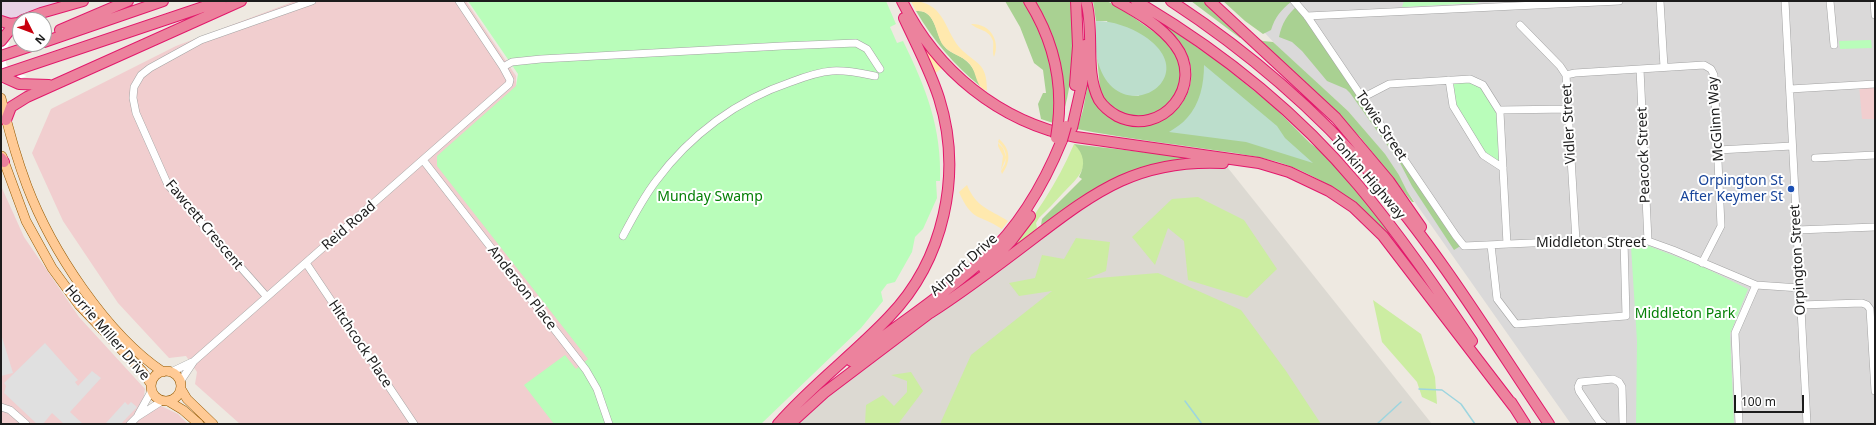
<!DOCTYPE html>
<style>
body{margin:0}
#map{position:relative;width:1876px;height:425px;overflow:hidden;background:#eee9e1;font-family:"Noto Sans",sans-serif}
canvas{display:block}
.frame{position:absolute;inset:0;border:2px solid #1c1c1c;pointer-events:none}
.north{position:absolute;left:12px;top:12px;width:40px;height:40px;box-sizing:border-box;background:#fff;border:1px solid #a4a4a4;border-radius:50%;rotate:132deg;font-size:11px;font-weight:700;line-height:16px;text-align:center;color:#1c1c1c}
.north::after{content:'';display:block;margin:auto;width:14px;height:18px;background:#c8000e;clip-path:polygon(50% 0,100% 100%,50% 72%,0 100%)}
.scale{position:absolute;left:1734px;top:395px;width:70px;height:18px;box-sizing:border-box;border:2px solid #1c1c1c;border-top:0;padding-left:5px;font-size:12px;line-height:14px;white-space:nowrap;color:#1c1c1c;-webkit-text-stroke:3px #fff;paint-order:stroke}
</style>
<div id="map">
<canvas width="1876" height="425"></canvas>
<div class="frame"></div>
<div class="north">N</div>
<div class="scale">100 m</div>
</div>
<script>
const context = document.querySelector('canvas').getContext('2d');
context.lineJoin = 'round';
function paint(path, color) { context.fillStyle = color; context.fill(path, 'evenodd'); }
function trace(path, color, width, dash) { context.strokeStyle = color; context.lineWidth = width; context.lineCap = dash ? 'butt' : 'round'; context.setLineDash(dash || []); context.stroke(path); }
function write(font, color, halo, rows, align = 'center') {
  context.font = font + ' "Noto Sans",sans-serif'; context.lineWidth = 4; context.setLineDash([]); context.textBaseline = 'middle'; context.strokeStyle = halo; context.fillStyle = color; for (const [text, x, y, turn = 0] of rows) {
    context.save(); context.translate(x, y); context.rotate((+turn || 0) * Math.PI / 180); context.textAlign = isNaN(turn) ? turn : align; if (halo) context.strokeText(text, 0, 0); context.fillText(text, 0, 0); context.restore();
  }
}
paint(new Path2D(`
 M1235,1h640v423h-304l-164,-233 -8,-16 -15,-21 -36,-43 -70,-64z`), '#dad9d9');
paint(new Path2D(`
 M295,1h171l50,75v9l129,197 -53,78 23,64h-375l-45,-40 2,-12 -11,-16 -17,2 -51,-55 -55,-82 -31,-68 19,-44 125,-63z
 M1875,84v35h-13l-3,-34z
 M1,186l23,51 55,80 66,72 -2,13 7,7 11,-3 17,8 10,10h-187z`), '#f1cecf');
paint(new Path2D(`
 M1,1h71l-71,25z`), '#e8d2e5');
paint(new Path2D(`
 M1224,163l208,261h-642l260,-198 93,-54z`), '#dcd9d2');
paint(new Path2D(`
 M1074,144c21,19 4,34 -11,49 -8,9 -16,17 -24,25l-3,5 1,5 -28,27 -3,-3c28,-34 51,-68 68,-108z
 M1198,197l46,23 33,49 -30,29 -59,-18 -4,-39 -16,-13 -13,37 -23,-28 40,-38z
 M1076,238l34,4 -4,29 -20,8 72,-6 83,37 45,61 35,53h-381l31,-69 81,-64 -33,5 -10,-13 26,-5 7,-23 22,4z
 M1373,300l48,34 14,43 2,27 -15,-7 -5,-15 -35,-40z
 M911,372l12,19 -25,33h-33l1,-19 17,-10 11,11 13,-14v-11l-16,-6z`), '#cceda2');
paint(new Path2D(`
 M1005,1h20c6,12 13,24 18,36 11,27 13,56 10,86l-12,-4 -3,-15 5,-11h3l-3,-23 -9,-7 -14,-36z
 M1033,1h38c4,38 3,74 -7,110z
 M1093,1h13l10,4 52,37 11,17 4,17 -12,29 -29,13 -22,-4 -16,-14 -4,-11 -3,-32c7,23 17,37 42,39l-32,-75h-11z
 M1191,1h13l38,34 -2,3z
 M1223,1h69c-11,9 -17,16 -21,29l-8,4 -18,-13z
 M1298,5l164,240 -8,5 -42,-64 -12,-23 -50,-70 -4,-4 -19,-8 -25,-30 -10,-9 -13,-5c3,-14 8,-22 19,-32z
 M916,11c21,-2 19,25 29,36 4,5 9,6 14,9 12,6 18,17 21,30 -26,-21 -47,-46 -64,-75z
 M1152,16l68,47 54,44 36,36 13,10 24,25 45,56 -3,2c-30,-34 -68,-60 -111,-74 -21,-6 -43,-9 -65,-12 -46,-7 -91,-12 -136,-21l6,-19 5,-27 2,1c6,9 15,28 24,35 5,5 14,6 20,7 36,3 68,-33 54,-69 -6,-16 -24,-29 -36,-41z
 M1253,37l10,4 10,1 75,69 37,43 14,21 8,16 7,11h-2l-52,-65 -22,-22z
 M1074,144l7,1 105,12 -1,4 -35,6 -98,54 -11,4 1,-6 40,-40 -3,-2c7,-13 5,-23 -5,-33z`), '#a9d192');
paint(new Path2D(`
 M1096,21c17,0 34,6 48,15 65,43 -30,98 -47,22 -2,-11 -1,-25 -1,-37z
 M1204,65l73,61 8,12 28,25 -67,-21 -77,-10c6,-4 13,-8 18,-14 13,-14 17,-34 17,-53z`), '#bcdecc');
paint(new Path2D(`
 M911,1c33,0 33,28 48,46 17,18 28,14 28,44 -2,-1 -6,-3 -7,-5 -5,-7 -4,-15 -11,-23 -8,-8 -19,-9 -26,-18 -8,-11 -7,-36 -27,-34z
 M971,24c18,-1 30,16 23,33 -2,-5 0,-10 -1,-16 -4,-12 -14,-10 -22,-17z
 M920,40l22,28 -9,7z
 M999,139c12,10 12,23 3,35l-1,-3 4,-7 1,-6 -5,12 2,-14 -5,-10v-3l5,5 3,9c0,-6 -3,-11 -8,-15z
 M967,185c9,22 22,24 41,36l-6,8c-23,-15 -30,-7 -43,-37z`), '#ffe9ae');
paint(new Path2D(`
 M468,1h418l10,23 -6,3 7,16 6,-2c23,47 39,87 37,140h-4l1,17 -14,31 -8,8 -3,15 -17,30 -8,2 -6,8 2,9 -22,27 -100,96h-207l-30,-39 41,-30 11,14 12,-10 -151,-193v-10l79,-70 2,-12z
 M1404,1h75l-1,2 -76,4z
 M1871,40l1,8 -32,1 -1,-8z
 M1474,79l26,31 3,58 -16,-10 -34,-52 -4,-26z
 M1646,245l55,21 47,23 -18,45 4,90h-98l1,-83 -6,-94z`), '#b9fdba');
paint(new Path2D(`
 M1,334l12,39 -12,3z
 M45,343l33,37 -3,2 3,4 14,-15 9,7 -31,34 13,12h-19l-12,-11 -9,11h-6l-33,-31 2,-7 -2,-3z
 M125,402l3,3 3,-3 6,5 -16,17h-16z`), '#e0e0e0');
paint(new Path2D(`
 M10,42l-5,10 1,12 6,8 15,4 -26,9v-40z`), '#fff');
trace(new Path2D(`
 M1419,389l23,1 19,14 14,20
 M1185,401l17,23
 M1377,424l24,-22`), '#9dd5df', 1.5);
const minor = new Path2D(`
 M1294,1l13,15 149,220 8,10 112,-5h72l25,9 83,35 44,3
 M1660,1l4,66
 M1785,1l22,423
 M1830,1l4,44
 M1874,1l1,14
 M1307,16l312,-15
 M1520,25l40,41 6,9 10,166
 M503,67l9,-5 29,-3 241,-13 74,-3 11,6 13,20
 M1640,69l8,172
 M1566,75l9,-2 129,-8 7,4 3,6 7,151 -19,37
 M1449,80l4,26 30,49 20,13
 M1790,89l85,-5
 M1362,98l27,-14 81,-5 13,6 17,27 7,132
 M1500,110l69,-1
 M1718,150l74,-4
 M1815,158l60,-3
 M423,160l163,210 11,19 12,35
 M1797,230l78,-3
 M623,236c10,-19 20,-38 33,-55 34,-46 81,-81 135,-99 13,-5 27,-10 41,-11 15,-1 28,2 43,5
 M1491,245l6,54 19,25 110,-8 -2,-75
 M306,263l108,161
 M267,297l-99,-112 -32,-72 -3,-15 1,-11 7,-12 9,-7 51,-28 111,-39
 M1800,305l62,-2 5,2 3,4 5,82
 M171,372l21,-10
 M180,382l14,-21 315,-277 1,-4 -7,-13 -44,-66
 M1,407l9,3 16,14
 M138,415l14,-25
 M130,424l7,-7 25,-16
 M1603,424l-4,-3 -20,-30 -1,-4 2,-5 33,-3 6,3 3,5 1,37
 M1739,424l-4,-91 21,-48`);
const major = new Path2D(`
 M1,98c7,30 15,59 26,88 24,63 79,148 136,186
 M2,156l24,65 26,47 27,37 63,66 9,13
 M151 386a15 15 0 1 1 30 0a15 15 0 1 1-30 0Z
 M181,389l6,10 26,25
 M168,401l15,9 16,14`);
const highway = new Path2D(`
 M902,1c34,69 97,121 174,136l183,26 30,9 40,19 24,16 30,29 131,171
 M1029,1c23,37 34,79 29,123
 M1086,1c9,31 -2,70 13,99 4,6 11,12 18,16 45,22 89,-31 58,-71 -14,-19 -38,-33 -58,-44
 M1136,1c83,49 160,110 222,184 42,50 78,103 114,156
 M1171,1c75,49 144,108 203,176 66,76 119,164 175,247
 M1210,1l126,117 53,63 32,46
 M23,20l18,-7 42,-12
 M1,21l9,3 8,-1
 M60,30l68,-29
 M1,41l8,-10 11,-9
 M44,42l119,-41
 M1,56l36,-12
 M1,75l220,-74
 M1,76l18,8 30,1
 M1075,85l3,-39 -2,-45
 M6,120l5,-13 16,-10 214,-96
 M1072,128l10,-44 3,-39
 M1,158l3,4
 M984,269l27,-28 19,-25
 M930,313c36,-23 70,-49 104,-75 63,-48 105,-79 189,-75
 M851,361c43,-34 92,-65 133,-102 36,-33 60,-75 78,-119
 M1511,402l14,22
 M778,424c34,-39 75,-69 111,-107 55,-57 74,-143 50,-219 -9,-28 -23,-54 -35,-80
 M790,424l34,-31 111,-84`);
trace(minor, '#a3a3a3', 8);
trace(major, '#945900', 10);
trace(highway, '#e2186b', 12);
trace(minor, '#fff', 7);
trace(major, '#ffca95', 9);
trace(highway, '#ec829d', 10);
const highwayBridge = new Path2D(`
 M1056,138l2,-14
 M1062,140l4,-14`);
trace(highwayBridge, '#e2186b', 12, []);
trace(highwayBridge, '#ec829d', 10);
for (const [x, y, r, color] of [
 [1791,189,4,"#1a4fb4"]
]) { const dot = new Path2D(); dot.arc(x, y, r, 0, 2 * Math.PI); context.fillStyle = color; context.fill(dot); trace(dot, '#fff', 1.5); }
write('14px', '#1c1c1c', '#fff', [
 ["McGlinn Way",1716,119,-94],
 ["Vidler Street",1569,124,-93],
 ["Towie Street",1381,126,56],
 ["Peacock Street",1644,155,-92],
 ["Tonkin Highway",1368,178,49],
 ["Fawcett Crescent",204,225,50],
 ["Reid Road",349,226,-41],
 ["Middleton Street",1591,243],
 ["Orpington Street",1798,260,-93],
 ["Airport Drive",964,265,-42],
 ["Anderson Place",522,288,52],
 ["Horrie Miller Drive",107,333,49],
 ["Hitchcock Place",360,344,56]
]);
write('14px', '#164399', '#fff', [
 ["Orpington St",1783,181],
 ["After Keymer St",1783,197]
], 'right');
write('14px', '#048006', '#fff', [
 ["Munday Swamp",710,197],
 ["Middleton Park",1685,314]
]);
</script>
